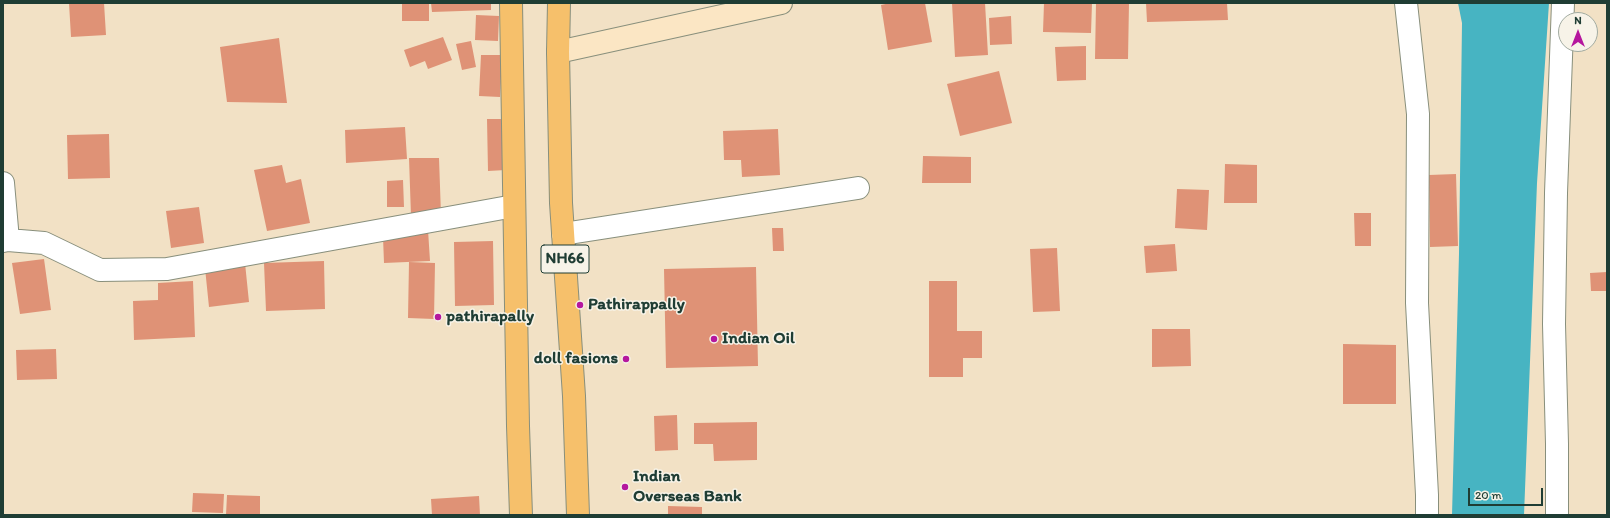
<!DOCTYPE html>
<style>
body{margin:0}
#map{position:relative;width:1610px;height:518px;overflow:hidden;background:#f2e1c5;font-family:Itim,sans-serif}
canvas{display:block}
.frame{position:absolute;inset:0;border:4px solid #1f3d34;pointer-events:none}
.north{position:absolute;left:1558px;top:12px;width:40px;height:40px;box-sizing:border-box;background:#f7f3e8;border:1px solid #a1aaa0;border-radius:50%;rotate:0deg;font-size:11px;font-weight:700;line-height:16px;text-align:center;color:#1f3d34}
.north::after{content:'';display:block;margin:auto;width:14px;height:18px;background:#b5179e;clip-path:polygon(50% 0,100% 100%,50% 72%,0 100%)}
.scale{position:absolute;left:1468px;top:488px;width:75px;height:18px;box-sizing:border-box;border:2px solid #1f3d34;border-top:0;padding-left:5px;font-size:12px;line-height:14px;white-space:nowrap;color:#1f3d34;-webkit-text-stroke:3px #f7f3e8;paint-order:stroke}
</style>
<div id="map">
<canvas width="1610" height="518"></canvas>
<div class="frame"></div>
<div class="north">N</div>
<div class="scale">20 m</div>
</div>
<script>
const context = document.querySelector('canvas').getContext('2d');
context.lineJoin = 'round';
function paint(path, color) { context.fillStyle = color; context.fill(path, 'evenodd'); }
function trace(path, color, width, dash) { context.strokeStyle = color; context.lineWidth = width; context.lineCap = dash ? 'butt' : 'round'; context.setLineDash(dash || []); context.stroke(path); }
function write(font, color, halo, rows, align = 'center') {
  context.font = font + ' Itim,sans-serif'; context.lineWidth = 3; context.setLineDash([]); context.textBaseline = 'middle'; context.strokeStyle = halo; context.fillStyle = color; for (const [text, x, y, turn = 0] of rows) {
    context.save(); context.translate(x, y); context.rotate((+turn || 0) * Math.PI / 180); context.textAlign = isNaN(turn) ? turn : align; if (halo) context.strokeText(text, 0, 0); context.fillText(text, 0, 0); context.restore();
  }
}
paint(new Path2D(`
 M1458,3h91l-12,180 -13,332h-72l7,-261 3,-231z`), '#47b4c2');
paint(new Path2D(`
 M69,3h35l2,32 -35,2z
 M402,3h27v18h-27z
 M431,3h60v7l-59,2z
 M890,3h35l7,39 -44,8 -7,-45z
 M952,3h33l3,52 -33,2z
 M1044,3h48l-1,30 -48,-1z
 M1096,3h33l-1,56h-33z
 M1146,3h81l1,17 -81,2z
 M476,15l23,1 -1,25 -23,-1z
 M1011,16l1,28 -22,1 -1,-27z
 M443,37l9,23 -24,9 -3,-8 -15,6 -6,-17z
 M279,38l8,65 -60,-1 -7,-55z
 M471,41l5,26 -14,3 -6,-26z
 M1086,46v34l-29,1 -2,-34z
 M481,55h21l-2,42 -21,-1z
 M999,71l13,52 -52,13 -13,-52z
 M487,119h17l2,51 -18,1z
 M405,127l2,32 -61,4 -1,-33z
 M778,129l2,46 -38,2 -1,-17h-17l-1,-29z
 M109,134l1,44 -42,1 -1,-44z
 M923,156l48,1v26h-49z
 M409,158h30l2,57 -30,1z
 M1225,164l32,1v38h-33z
 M282,165l4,18 15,-4 9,44 -43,8 -13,-61z
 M1456,174l2,72 -28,1 -1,-72z
 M403,180l1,27h-17v-26z
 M1177,189l32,1 -2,40 -32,-2z
 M199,207l5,36 -33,5 -5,-37z
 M1354,213h17v33h-16z
 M772,228h11l1,23h-11z
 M428,230l2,31 -46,2 -1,-26z
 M493,241l1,64 -39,1 -1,-64z
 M1175,244l2,27 -31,2 -2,-27z
 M1057,248l3,63 -27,1 -3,-63z
 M44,259l7,51 -31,4 -8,-51z
 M324,261l1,48 -59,2 -2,-48z
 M409,262l26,1 -1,56 -26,-1z
 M245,263l4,39 -40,5 -4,-39z
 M756,267l2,99 -92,2 -2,-99z
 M1607,272v19h-16l-1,-18z
 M193,281l2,56 -61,3 -1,-39 25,-1v-17z
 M929,281h28v50h25v27h-19v19h-34z
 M1152,329h38l1,37 -39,1z
 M1343,344l53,1v59h-53z
 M56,349l1,30 -40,1 -1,-30z
 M677,415l1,35 -23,1 -1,-35z
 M757,422v38l-43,1 -1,-17h-19v-21z
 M193,493l31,1 -1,19 -31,-1z
 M227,495l33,1v19h-34z
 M479,496l1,19h-48l-1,-16z
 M668,506l34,1v8h-34z`), '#df9276');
const minor = new Path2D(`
 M1406,3l12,111 -1,189 10,192v20
 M3,183l5,57
 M563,234l295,-46
 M3,241l5,-1 36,3 56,27 67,-1 347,-63
 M1557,515v-71l-3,-120 2,-131 7,-190`);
const secondary = new Path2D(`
 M558,52l223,-49`);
const trunk = new Path2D(`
 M511,3l7,423 3,89
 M559,3l-1,49 3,151 13,193 4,119`);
trace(minor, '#888f7c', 24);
trace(secondary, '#888f7c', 24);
trace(trunk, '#888f7c', 24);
trace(minor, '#fff', 22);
trace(secondary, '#fbe6c4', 22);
trace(trunk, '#f6c06b', 22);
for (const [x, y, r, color] of [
 [580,305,4,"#b5179e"],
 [438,317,4,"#b5179e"],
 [714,339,4,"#b5179e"],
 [626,359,4,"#b5179e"],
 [625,487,4,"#b5179e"]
]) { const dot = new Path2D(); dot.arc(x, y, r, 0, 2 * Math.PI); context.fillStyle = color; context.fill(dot); trace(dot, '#f7f3e8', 1.5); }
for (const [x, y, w] of [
 [565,259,48]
]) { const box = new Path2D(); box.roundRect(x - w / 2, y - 14, w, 28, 3); context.fillStyle = '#f7f3e8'; context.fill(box); trace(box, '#1f3d34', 1); }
write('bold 16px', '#1f3d34', null, [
 ["NH66",565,259]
]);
write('bold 17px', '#1f3d34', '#f7f3e8', [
 ["Pathirappally",588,305],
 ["pathirapally",446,317],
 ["Indian Oil",722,339],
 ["doll fasions",618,359,"right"],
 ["Indian",633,477],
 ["Overseas Bank",633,497]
], 'left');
</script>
